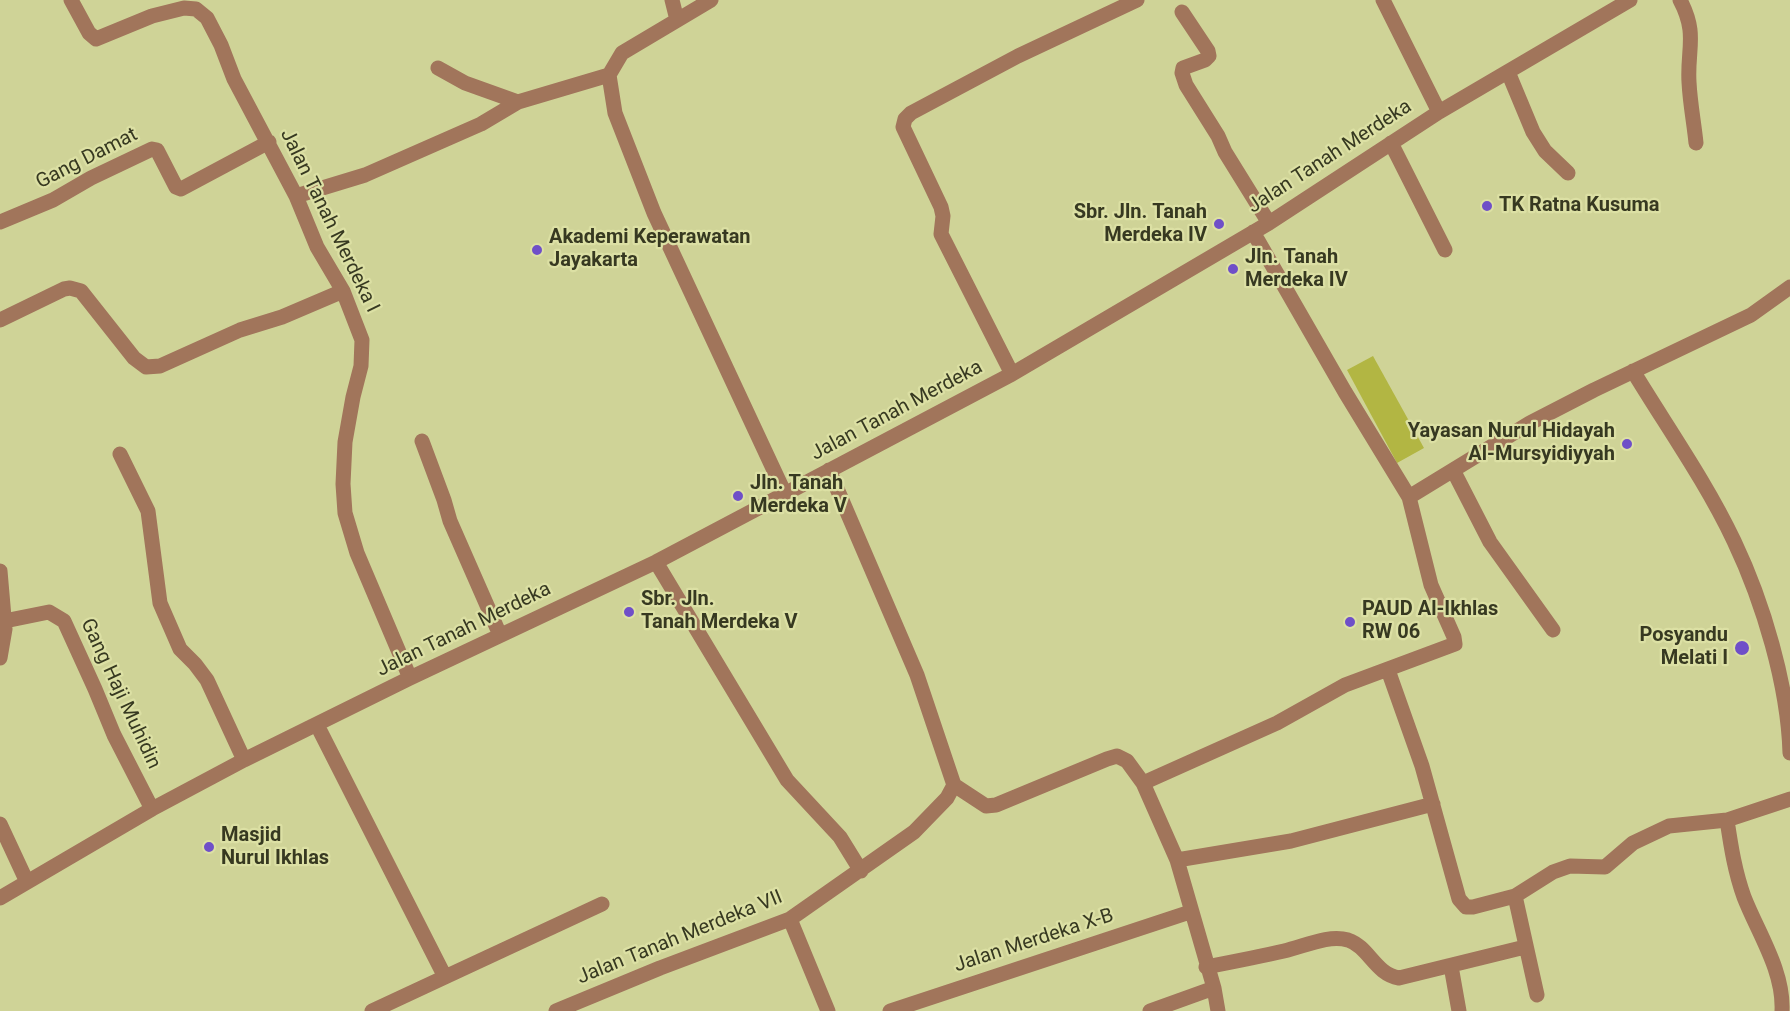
<!DOCTYPE html>
<style>
body{margin:0}
canvas{display:block;background:#cfd397}
</style>
<canvas width="1790" height="1011"></canvas>
<script>
const context = document.querySelector('canvas').getContext('2d');
context.lineJoin = 'round';
function paint(path, color) { context.fillStyle = color; context.fill(path, 'evenodd'); }
function trace(path, color, width, dash) { context.strokeStyle = color; context.lineWidth = width; context.lineCap = dash ? 'butt' : 'round'; context.setLineDash(dash || []); context.stroke(path); }
function write(font, color, halo, rows, align = 'center') {
  context.font = font + ' Roboto,sans-serif'; context.lineWidth = 4.5; context.setLineDash([]); context.textBaseline = 'middle'; context.strokeStyle = halo; context.fillStyle = color; for (const [text, x, y, turn = 0] of rows) {
    context.save(); context.translate(x, y); context.rotate((+turn || 0) * Math.PI / 180); context.textAlign = isNaN(turn) ? turn : align; if (halo) context.strokeText(text, 0, 0); context.fillText(text, 0, 0); context.restore();
  }
}
paint(new Path2D(`
 M1373,356l51,92 -27,15 -50,-93z`), '#b2b643');
trace(new Path2D(`
 M71,0l18,33 7,6 56,-23 32,-8 12,1 11,9 14,27 13,34 62,117 21,51 26,44 19,49 -1,26 -8,31 -8,45 -2,42 2,29 12,40 53,125
 M672,0l5,20
 M711,0l-89,53 -13,22 6,38 39,100 131,281
 M1383,0l56,112
 M1680,0c18,34 7,49 9,82 1,21 5,41 7,61
 M1182,12l26,39 1,5 -4,4 -22,8 -1,5 4,12 32,51 7,16 44,71
 M438,68l27,15 53,19
 M1508,72l25,60 12,19 23,22
 M1391,143l54,107
 M296,196l69,-21 116,-51 37,-22 91,-27
 M0,222l53,-22 38,-22 61,-29 5,1 19,37 5,2 88,-47
 M1253,232l92,160 64,105 121,-74 64,-33 157,-75 39,-28
 M0,320l64,-31 6,-1 11,3 53,67 12,9 14,-1 80,-36 42,-13 61,-26
 M1633,371c34,56 73,111 101,170 29,61 54,144 56,212
 M1012,374l-71,-140 2,-18 -2,-9 -38,-80 2,-8 6,-6 107,-57 119,-56
 M422,441l22,59 6,21 50,114
 M120,454l28,57 12,92 20,46 15,15 12,16 37,80
 M829,470l88,205 37,110 32,21 10,-1 111,-46 10,-3 10,5 16,22 34,77 37,128 4,23
 M1453,470l37,72 63,88
 M656,562l131,218 53,57 21,34
 M0,571l5,58 -5,29
 M0,622l49,-10 15,9 31,68 19,46 38,74
 M1388,670l34,96 37,133 7,8h7l42,-11 22,99
 M317,725l128,252 157,-73
 M1143,783l134,-60 68,-38 110,-41 -1,-7 -23,-52 -22,-88
 M0,824l27,58
 M1177,860l114,-19 142,-37
 M1515,896l38,-24 17,-6 35,1 28,-24 36,-17 58,-6
 M0,898l152,-89 92,-49 166,-82 246,-116 356,-188 257,-151 170,-111 191,-112
 M790,919l38,92
 M1451,966l8,45
 M1206,967c26,-5 52,-10 78,-16 19,-4 44,-17 64,-11 21,7 27,34 51,38l126,-31
 M372,1011l73,-34
 M556,1011l104,-43 130,-49 124,-87 33,-34 7,-13
 M890,1011l300,-99
 M1150,1011l64,-23
 M1782,1011c2,-40 -24,-78 -38,-114 -9,-25 -13,-50 -17,-77l63,-21`), '#a1755b', 15);
for (const [x, y, r, color] of [
 [1487,206,6,"#6f4fc8"],
 [1219,224,6,"#6f4fc8"],
 [537,250,6,"#6f4fc8"],
 [1233,269,6,"#6f4fc8"],
 [1627,444,6,"#6f4fc8"],
 [738,496,6,"#6f4fc8"],
 [629,612,6,"#6f4fc8"],
 [1350,622,6,"#6f4fc8"],
 [1742,648,8,"#6f4fc8"],
 [209,847,6,"#6f4fc8"]
]) { const dot = new Path2D(); dot.arc(x, y, r, 0, 2 * Math.PI); context.fillStyle = color; context.fill(dot); trace(dot, '#dce0a4', 2); }
write('20px', '#373921', '#dce0a4', [
 ["Jalan Tanah Merdeka",1330,157,-33],
 ["Gang Damat",87,159,-27],
 ["Jalan Tanah Merdeka I",329,221,64],
 ["Jalan Tanah Merdeka",897,411,-28],
 ["Jalan Tanah Merdeka",464,630,-26],
 ["Gang Haji Muhidin",120,694,65],
 ["Jalan Tanah Merdeka VII",680,938,-22],
 ["Jalan Merdeka X-B",1034,941,-18]
]);
write('bold 20px', '#373921', '#dce0a4', [
 ["TK Ratna Kusuma",1499,206],
 ["Sbr. Jln. Tanah",1207,213,"right"],
 ["Merdeka IV",1207,236,"right"],
 ["Akademi Keperawatan",549,238],
 ["Jayakarta",549,261],
 ["Jln. Tanah",1245,258],
 ["Merdeka IV",1245,281],
 ["Yayasan Nurul Hidayah",1615,432,"right"],
 ["Al-Mursyidiyyah",1615,455,"right"],
 ["Jln. Tanah",750,484],
 ["Merdeka V",750,507],
 ["Sbr. Jln.",641,600],
 ["Tanah Merdeka V",641,623],
 ["PAUD Al-Ikhlas",1362,610],
 ["RW 06",1362,633],
 ["Posyandu",1728,636,"right"],
 ["Melati I",1728,659,"right"],
 ["Masjid",221,836],
 ["Nurul Ikhlas",221,859]
], 'left');
</script>
